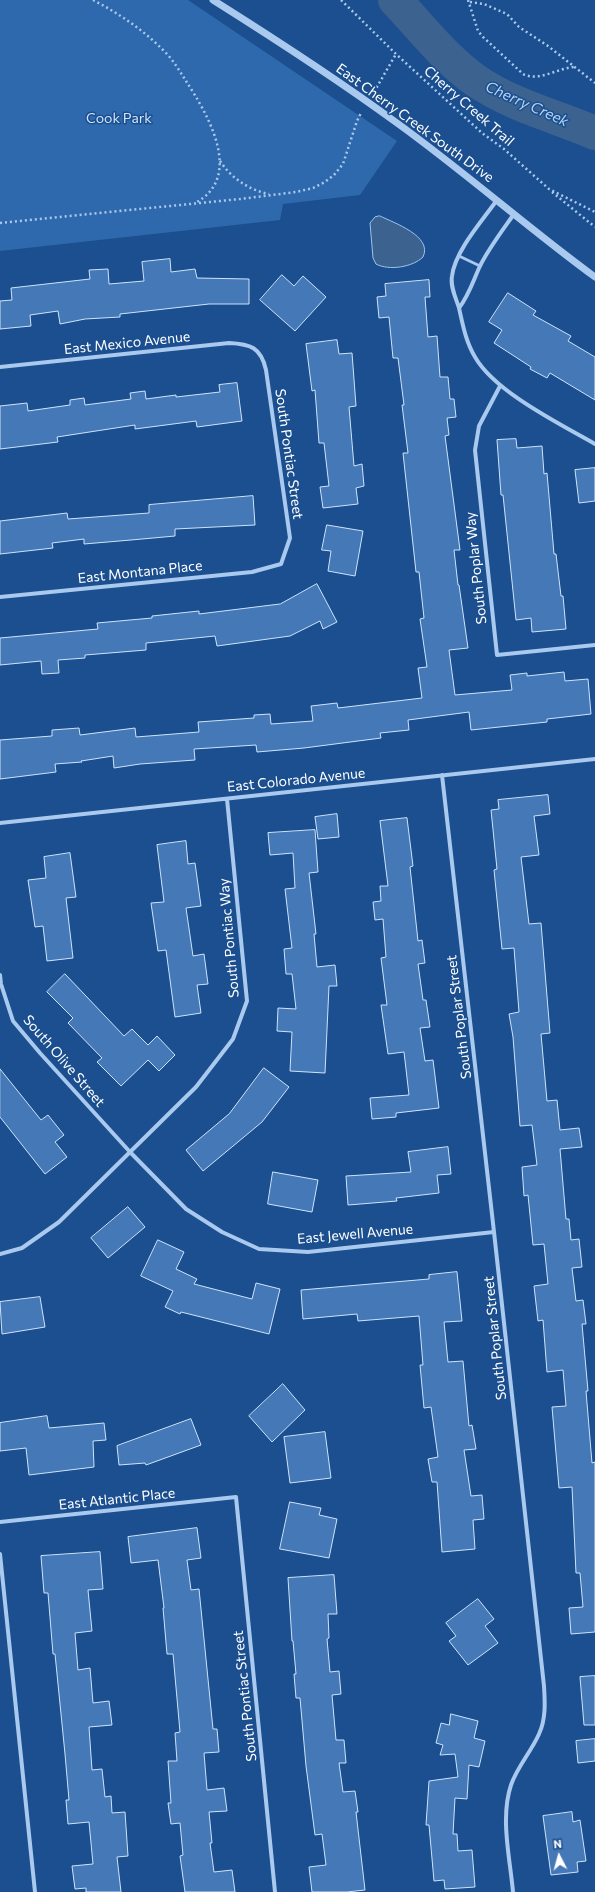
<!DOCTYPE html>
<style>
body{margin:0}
#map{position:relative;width:595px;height:1892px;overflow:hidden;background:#1b4f8f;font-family:Commissioner,sans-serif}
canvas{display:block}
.north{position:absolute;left:539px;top:1836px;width:40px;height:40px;-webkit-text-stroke:3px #1b4f8f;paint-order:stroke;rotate:354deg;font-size:11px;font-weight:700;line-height:16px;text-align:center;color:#fff}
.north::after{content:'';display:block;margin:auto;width:14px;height:18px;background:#fff;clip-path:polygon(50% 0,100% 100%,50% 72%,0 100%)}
</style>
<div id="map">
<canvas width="595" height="1892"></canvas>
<div class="north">N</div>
</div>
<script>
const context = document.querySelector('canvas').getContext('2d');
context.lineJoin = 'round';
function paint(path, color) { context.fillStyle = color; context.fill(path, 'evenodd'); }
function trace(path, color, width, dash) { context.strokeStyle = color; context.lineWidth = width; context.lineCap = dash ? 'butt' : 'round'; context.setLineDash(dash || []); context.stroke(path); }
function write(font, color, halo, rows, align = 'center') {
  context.font = font + ' Commissioner,sans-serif'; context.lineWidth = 3; context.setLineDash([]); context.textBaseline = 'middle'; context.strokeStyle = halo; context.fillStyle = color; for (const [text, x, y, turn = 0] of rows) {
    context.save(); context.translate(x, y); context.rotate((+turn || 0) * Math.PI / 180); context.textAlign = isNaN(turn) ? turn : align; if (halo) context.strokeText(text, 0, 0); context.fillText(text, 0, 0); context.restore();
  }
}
paint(new Path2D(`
 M0,0h188l209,141 -37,54 -77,9 -3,16 -280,31z`), '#2e69ad');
const water = new Path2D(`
 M380,216c14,7 53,20 43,41 -10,10 -34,14 -47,7l-3,-6 -3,-35 5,-6z`);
paint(water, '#3c6290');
trace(water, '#9cc4f0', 1);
trace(new Path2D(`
 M395,0c26,27 49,58 80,80 36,25 80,36 120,53`), '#3c6290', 34);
const building = new Path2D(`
 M170,259l1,13 24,-3 2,9 52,1v25h-40l-89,10v3l-35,2 -25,5 -2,-13 -28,4 1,11 -31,3v-28l12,-1 -1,-12 79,-9 -1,-9 19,-1 1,15 35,-3 -2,-19z
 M282,275l12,11 9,-10 23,21 -31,34 -35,-31z
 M429,280l1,17h-5l3,40 9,-1 3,41h8l2,22h4l2,18 -9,1 2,17 -4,1 15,114h-6l4,35h1l9,63 -19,2 6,45 57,-5 -2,-15 17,-2v3l37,-4 1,9 23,-2 3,35 -44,5v3l-76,8 -2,-18 -61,8 1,10 -29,3 1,5 -77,10 -47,4 -1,-7 -62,4 1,11 -55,4 -26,4 -1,-12 -32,5 1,1 -27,2 1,8 -56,7v-39l52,-4v-6l27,-2 1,7 55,-7 1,9 63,-5 -1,-10 56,-4v-3l16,-1 1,10 42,-3 -2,-15 26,-3 1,5 84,-10 -4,-30 9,-1 -7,-48 4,-1 -5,-46h-3l-13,-119h5l-6,-48h2l-6,-47h-5l-4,-41 -10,1 -2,-21 9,-1 -1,-12z
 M508,293l28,18 -3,4 38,21 -3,5 27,16v43l-45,-27 -3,5 -17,-9 1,-2 -37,-24 8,-13 -13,-8z
 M337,340l2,14 13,-1 4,53 -7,1 5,59 8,-2 2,22 -8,2 2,16 -35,4 -3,-21 9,-1 -5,-43h-5l-4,-53 -3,1 -6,-47z
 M237,383l5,38 -45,6 -1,-6 -61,8v-4l-78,12 1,5 -58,7v-43l27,-3 1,8 42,-6v-5l14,-2 1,7 46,-6 -1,-6 15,-2 1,8 30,-4v2l44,-5 -1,-7z
 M516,439l1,9 25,-2 2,28 3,-1 7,81h2l5,42h2l3,33 -34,3 -1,-14 -15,2 -13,-125h-2l-4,-55z
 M595,468v33l-16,2 -4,-33z
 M253,496l2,29 -80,4v7l-44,4 -47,4v-5l-32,4 1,5 -53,6v-33l67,-8 1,6 81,-6v-8z
 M327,525l36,6 -8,45 -27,-5 3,-20 -9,-1z
 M317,584l20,38 -14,7 -3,-8 -30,15 -73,10 -2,-10 -69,7v7l-61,5v3l-27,2 1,13 -17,1 -1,-13 -41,4v-27l98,-9 -1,-6 55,-5v-2l47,-5v3l81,-10z
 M548,795l2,19 -16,2 5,39 -18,2 8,67 12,-1 9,110 -9,1 6,67 10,-1 3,30 19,-2 3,19 -22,2 6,70h3l2,21 8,-1 3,28 -10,1 4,33 7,-1 3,24h-4l6,67h-2l6,72 3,-1v170l-24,2 -2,-26 14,-1 -3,-34h-4l-4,-86 -13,1 -7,-81 14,-1 -3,-36 -16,2 -4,-52 -5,1 -4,-35 14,-2 -4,-40 -11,1 -5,-50 -4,1 -2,-29 15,-2 -5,-40 -12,1 -7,-89 -4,-23 10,-2 -5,-64 -12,1 -8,-79 3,-1 -6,-59 8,-1 -1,-9z
 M337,814l2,23 -21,2 -3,-22z
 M407,818l6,48 -3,1 8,74 4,-1 3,23 -7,1 5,36h3l4,27 -10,1 5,33 8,-1 6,48 -43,5v4l-24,2 -2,-21 39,-3 -5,-43 -16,2 -7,-49h6l-6,-47 5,-1 -3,-38 -8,1 -2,-18 8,-1 -1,-15h8l-8,-65z
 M315,830l3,42 -9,1 7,61h-2l3,33 18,-2 2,21h-8l-4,87 -35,-2 2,-39 -15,-1 1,-23 18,1 -4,-35h-6l-2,-25 8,-1 -7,-59 10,-1 -2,-35 -23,2 -2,-22z
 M186,841l2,23 7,-1 6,43 -15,2 7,48 11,-2 4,30 -11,1 4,28 -26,4 -9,-67 -8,1 -7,-48 13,-1 -7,-57z
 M70,853l6,44 -10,1 7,60 -26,3 -4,-35 -8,1 -7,-47 18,-2 -2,-21z
 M65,974l59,62 8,-7 16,16 9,-9 18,19 -16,16 -11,-11 -27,26 -24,-24 5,-4 -34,-35 5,-5 -26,-26z
 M264,1068l25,19 -27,35 -59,49 -17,-21 43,-36z
 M0,1069l41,51 7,-5 16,20 -9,7 12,15 -22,17 -45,-57z
 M448,1147l3,27 -14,1 2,18 -43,5 1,3 -49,4 -2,-29 65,-4 -3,-20z
 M273,1172l45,8 -6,32 -44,-8z
 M128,1207l17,20 -37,31 -17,-20z
 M158,1240l26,12 -8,17 21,10 -3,5 58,15 4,-16 24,6 -11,45 -88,-22 -1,2 -15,-7 8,-16 -32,-15z
 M457,1272l5,49 -18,1 4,40 15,-1 6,65 3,-1 4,24 -12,1 7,46 11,-1 2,24 -11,1 2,29 -33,3 -5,-70h-5l-4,-23 10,-2 -7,-50 -7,1 -4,-43h3l-4,-49 -61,5 -1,-7 -54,5 -2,-29 128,-11v-4z
 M40,1297l5,30 -43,7 -2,-32z
 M283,1384l22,26 -33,32 -23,-26z
 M47,1416l2,12 55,-5 2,17 -13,1 1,26 -65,8 -3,-27 -26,3v-28z
 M191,1419l10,26 -55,20 -1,-2 -26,2 -2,-19z
 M325,1432l6,46 -41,5 -6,-46z
 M290,1502l31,6 -2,7 18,4 -8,39 -49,-9z
 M197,1528l4,30 -14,2 4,30 8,-1 14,140h4l2,23 -15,1 3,37 17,-2 3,23 -18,1 3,31h-2l4,29 18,-2 3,22h-50l-5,-36 3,-1 -3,-32 -9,1 -3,-21h3l-3,-42h9l-2,-28 5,-1 -7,-78h-6l-4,-46h1l-6,-48 -27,3 -3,-26z
 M100,1552l3,37 -15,1 4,41 -17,2 3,37 12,-2 3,35 16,-2 3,24 -23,2 3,43 10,-1 3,28 6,-1 1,17 13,-1 3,44 -11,1 4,35h-35v-4l-11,1 -3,-23 21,-2 -4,-42 -21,2 -2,-24h3l-4,-46 -10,-100h-2l-5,-61h-4l-3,-37z
 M334,1575l3,39h-9l1,24 -2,1 3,33 9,-1 2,23 -9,1 4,45h8l2,23h-7l4,29 12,-1 3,21h-2l9,78 -18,2h-35l-3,-25 17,-2 -4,-31 -7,1 -9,-69 -6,-68h-4l-2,-24h2l-3,-33h-1l-4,-63z
 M478,1599l16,20 -9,7 13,17 -30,22 -19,-24 7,-5 -10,-13z
 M595,1676v49h-11l-4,-48z
 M451,1714l27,7 -4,17 11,3 -6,26 -10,-2 -2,34 -12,-1 -2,36h4l1,17 14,-1 3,37 -30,2 -1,-9 -10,1 -5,-56h-3l3,-44 29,-4 -3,-23 -15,1 3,-10 -7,-2 5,-20 8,2z
 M595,1739v22l-17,2 -2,-22z
 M572,1812l1,10 7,-2 6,41 -9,1 1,10 -27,3 -8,-59z`);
paint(building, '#4478b7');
trace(building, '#cfe3fa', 1);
trace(new Path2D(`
 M93,0c25,13 49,29 69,49 10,9 17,21 24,32 21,32 59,96 9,122
 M341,0l55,54 86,79 22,16 45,40 46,23
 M468,0l10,31 5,6 40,37c16,8 35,-6 51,-7
 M470,2l14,2 23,10 12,13 29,19 47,37
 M374,92l22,-38
 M220,161c11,17 29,29 49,33
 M552,192l43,35
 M0,223l240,-24 56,-7 17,-4 12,-6 9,-7 9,-11 14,-43 4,-8`), '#a9c9ee', 2.5, [2, 3]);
trace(new Path2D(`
 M459,256l21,10`), '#a9c9ee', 3);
trace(new Path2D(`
 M497,200c-15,21 -42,51 -45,76 -2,11 4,22 7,32 4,18 7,34 16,49 20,35 85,67 120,87
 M459,308c10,-13 14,-27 21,-42 9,-18 22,-35 34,-52
 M0,367l229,-24c21,1 32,4 37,27l24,168 -9,26 -29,8 -252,25
 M500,386l-21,40 -4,24 22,205 98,-10
 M442,775l52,457 50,454c1,16 2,33 -5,48 -8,18 -22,33 -28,51 -11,33 -1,73 2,107
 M0,823l595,-64
 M0,975l1,9 12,37 27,32 90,99 56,57 36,23 37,17 49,3 186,-20
 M0,1254l22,-6 37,-26 137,-135 37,-48 14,-38 -20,-202
 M0,1522l236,-25 39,395
 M0,1554l35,338`), '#a9c9ee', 4);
trace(new Path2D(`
 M213,0c62,39 124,79 184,123 68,49 131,105 198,154`), '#a9c9ee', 7);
write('14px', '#fff', '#1b4f8f', [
 ["Cherry Creek Trail",469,106,41],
 ["East Cherry Creek South Drive",415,123,36],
 ["East Mexico Avenue",127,343,-6],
 ["South Pontiac Street",289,454,82],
 ["South Poplar Way",476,568,-96],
 ["East Montana Place",140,572,-6],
 ["East Colorado Avenue",296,780,-6],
 ["South Pontiac Way",229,938,-95],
 ["South Poplar Street",459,1017,-97],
 ["South Olive Street",64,1061,49],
 ["East Jewell Avenue",355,1234,-5],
 ["South Poplar Street",495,1338,-96],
 ["East Atlantic Place",117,1499,-6],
 ["South Pontiac Street",245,1696,-96]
]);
write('14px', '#cfe3fa', '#1b4f8f', [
 ["Cook Park",119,118]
]);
write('italic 15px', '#b5d3f5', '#1b4f8f', [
 ["Cherry Creek",527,104,24]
]);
</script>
